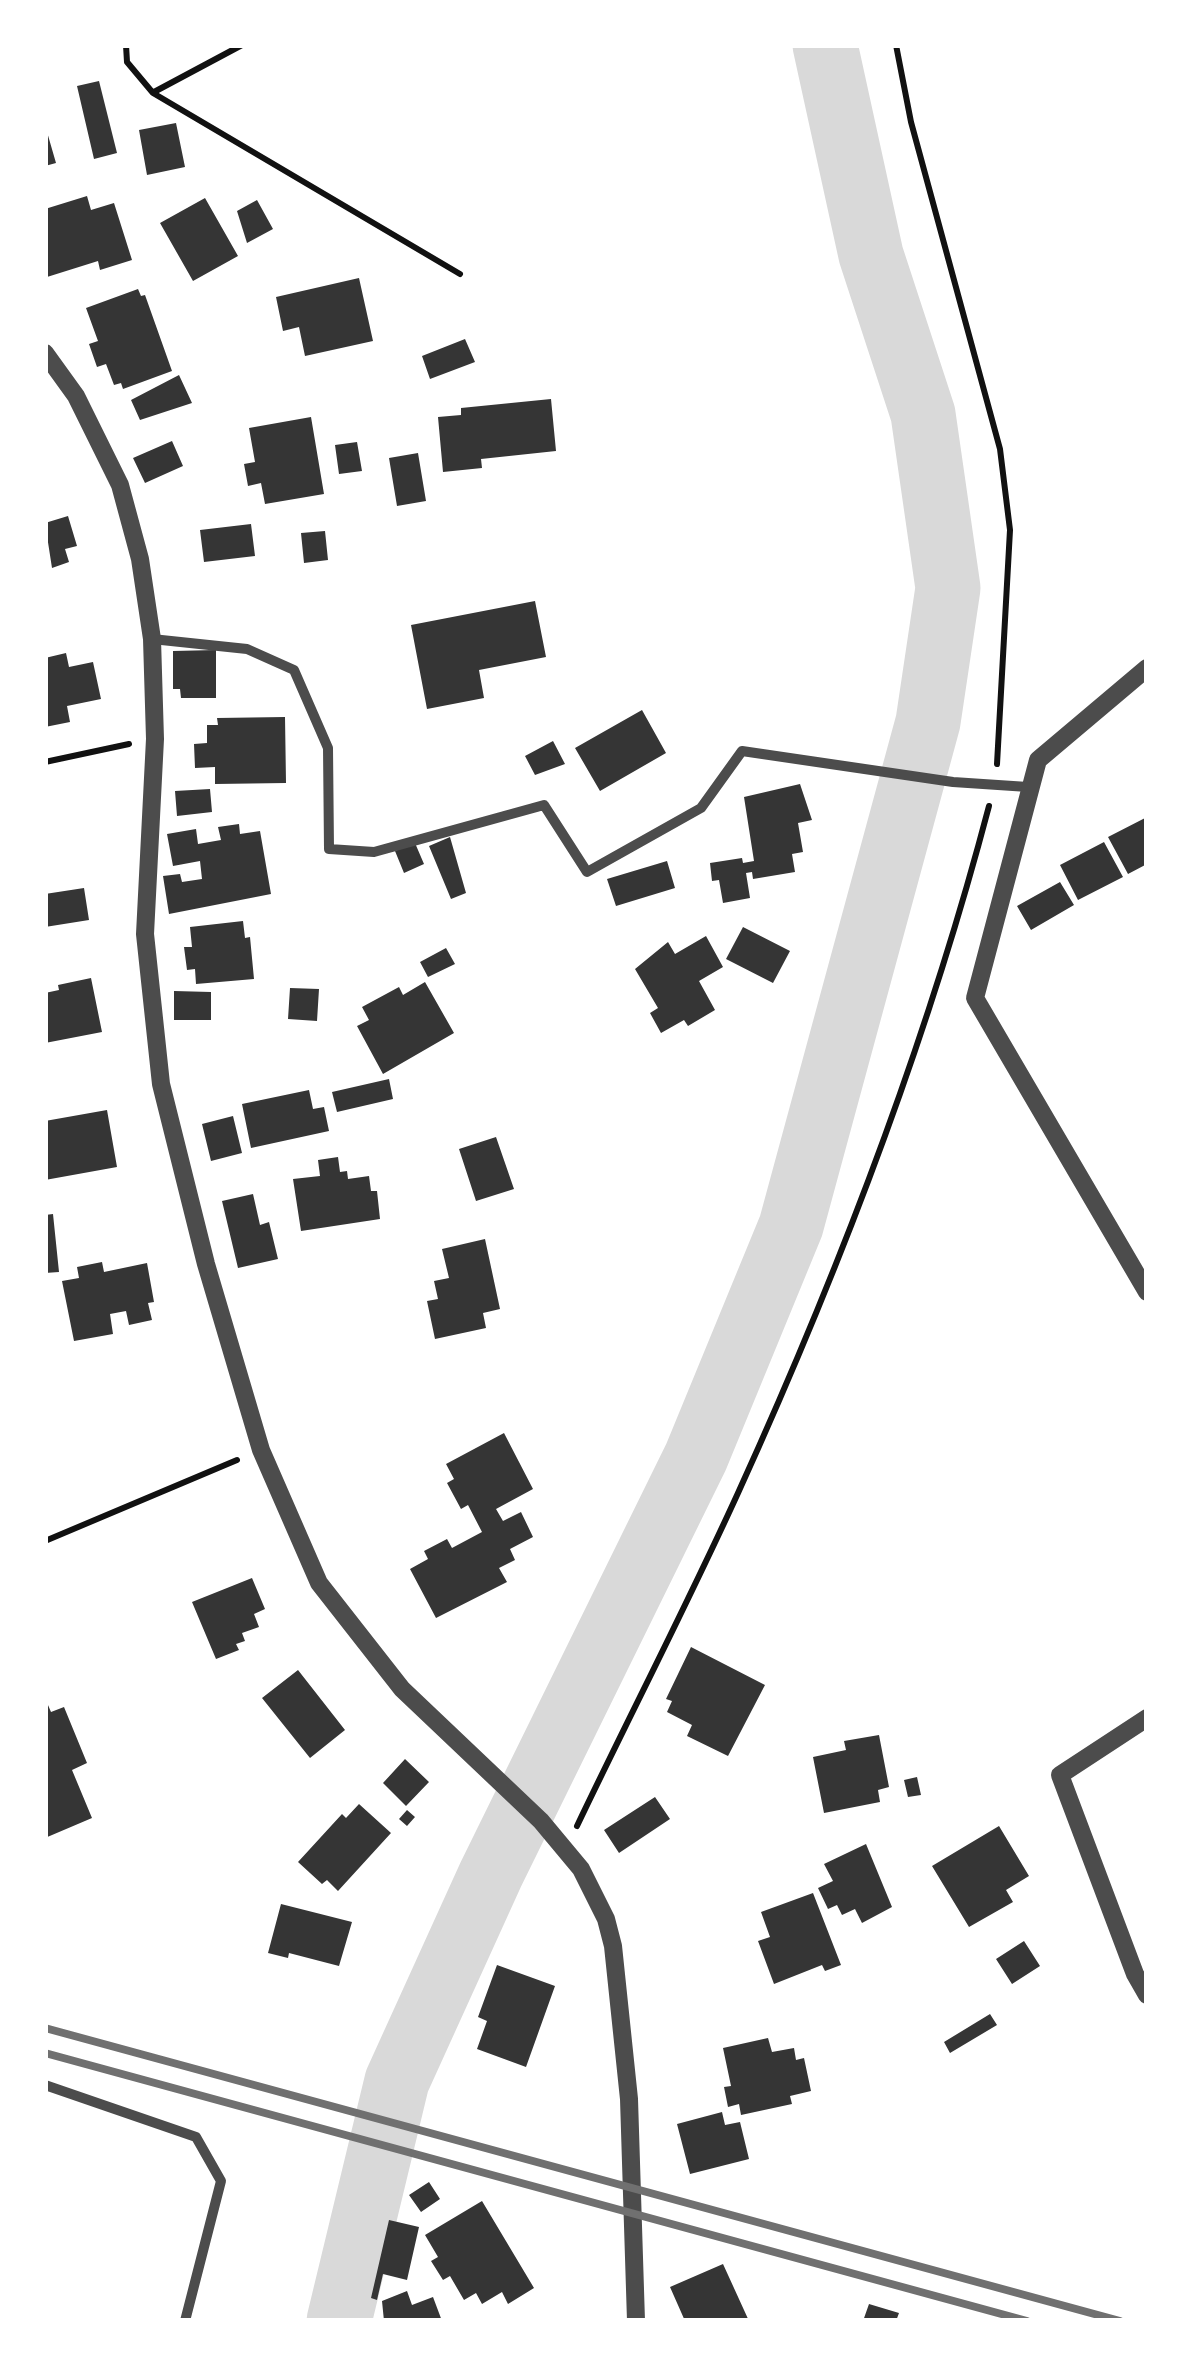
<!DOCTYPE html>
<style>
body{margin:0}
#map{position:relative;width:1192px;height:2366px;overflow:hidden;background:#fff;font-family:Helvetica,sans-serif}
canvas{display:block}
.frame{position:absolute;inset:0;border:48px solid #fff;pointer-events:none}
</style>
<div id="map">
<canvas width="1192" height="2366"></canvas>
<div class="frame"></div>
</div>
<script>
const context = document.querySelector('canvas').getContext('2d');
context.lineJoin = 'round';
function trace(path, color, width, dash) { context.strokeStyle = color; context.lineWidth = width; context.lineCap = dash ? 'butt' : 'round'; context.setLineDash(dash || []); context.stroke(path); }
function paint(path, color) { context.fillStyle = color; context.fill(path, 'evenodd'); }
trace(new Path2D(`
 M339,2321l58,-240 94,-207 205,-417 95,-231 137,-504 20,-134 -25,-174 -52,-159 -46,-210`), '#d9d9d9', 65);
paint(new Path2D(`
 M99,81l18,72 -23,6 -17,-73z
 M176,123l9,44 -38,8 -8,-45z
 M45,125l11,38 -11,3z
 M87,196l4,14 23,-7 18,57 -32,10 -2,-9 -51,16 -2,-68z
 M205,198l33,58 -45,25 -33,-58z
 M257,200l16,29 -26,14 -10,-32z
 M359,278l14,63 -68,15 -6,-29 -16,4 -7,-34z
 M138,289l3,7 4,-1 27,76 -49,18 -2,-6 -7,2 -8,-21 -9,3 -8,-23 9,-3 -12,-33z
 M465,339l10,23 -45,17 -8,-23z
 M179,375l13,28 -52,17 -9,-20z
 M551,399l5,52 -75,8 1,9 -39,4 -5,-55 23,-2v-7z
 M311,417l13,77 -59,10 -4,-21 -13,3 -4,-22 11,-2 -6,-34z
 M172,441l11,25 -38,17 -12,-25z
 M357,442l5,29 -23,3 -4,-29z
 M418,453l8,48 -29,5 -8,-48z
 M68,516l9,30 -12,3 4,13 -17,6 -7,-45z
 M251,524l4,32 -51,6 -4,-32z
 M325,531l3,29 -24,3 -3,-30z
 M535,601l11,56 -67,13 5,28 -57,11 -16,-84z
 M216,650v48h-35l-1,-9h-7v-38z
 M66,653l3,14 24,-5 8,37 -34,7 3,16 -25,5v-69z
 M642,710l24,43 -66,38 -25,-43z
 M285,717l1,66 -71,1v-17l-20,1 -1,-24 13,-1v-18h11l-1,-7z
 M553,741l12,23 -30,11 -10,-19z
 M800,784l12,36 -14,3 5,29 -11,2 3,18 -42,7 -1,-7 -6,1 4,25 -27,5 -4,-23 -7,1 -2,-18 32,-5 1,5 11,-2 -10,-64z
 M210,789l2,23 -35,4 -2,-25z
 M1147,817v47l-19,10 -20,-37z
 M239,824l1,10 20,-3 11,63 -102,20 -6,-38 17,-2 2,8 20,-3 -2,-18 -27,5 -6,-32 29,-5 2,15 23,-4 -3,-13z
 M450,837l16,56 -15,6 -22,-53z
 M1104,842l19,35 -45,23 -18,-35z
 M415,843l9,21 -20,9 -9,-22z
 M667,861l8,27 -59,18 -9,-27z
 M1060,882l14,23 -43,25 -14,-24z
 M84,888l5,32 -44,7v-33z
 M243,921l2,17 5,-1 4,42 -58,5 -1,-15 -8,1 -3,-23h8l-2,-20z
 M743,927l47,24 -17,32 -47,-24z
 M706,936l17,31 -24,14 16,29 -27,16 -4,-6 -23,13 -11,-20 8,-5 -23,-39 33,-27 7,12z
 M446,948l9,16 -27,13 -8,-15z
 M91,978l11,54 -57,11v-50l14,-3 -1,-5z
 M425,982l29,51 -71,41 -26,-48 12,-6 -7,-13 37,-20 4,8z
 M290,988l29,1 -2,32 -29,-2z
 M174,991l37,1v28h-37z
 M389,1079l4,20 -56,13 -5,-20z
 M309,1090l4,19 11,-2 5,24 -78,17 -9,-44z
 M107,1110l10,57 -72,13v-59z
 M233,1116l9,37 -31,8 -9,-37z
 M496,1137l18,52 -38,12 -17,-52z
 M338,1157l2,15 7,-1 1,8 21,-3 2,15h6l3,28 -79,12 -8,-52 27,-3 -2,-16z
 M253,1194l7,31 9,-3 9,37 -40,9 -16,-67z
 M53,1214l6,58 -14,1v-58z
 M485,1239l15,70 -17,4 3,15 -51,11 -8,-38 11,-2 -4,-18 15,-3 -7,-29z
 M102,1262l2,10 43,-9 7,39 -6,1 4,17 -23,5 -3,-14 -16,3 3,20 -39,7 -12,-60 17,-3 -2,-11z
 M504,1433l29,56 -37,20 7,12 18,-9 12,25 -23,12 5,11 -16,8 8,14 -71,36 -26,-49 18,-10 -4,-8 23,-12 5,9 30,-16 -14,-27 -7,4 -14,-26 7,-4 -8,-15z
 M252,1578l13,31 -11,5 5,13 -17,6 3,8 -9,3 3,6 -23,9 -24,-57z
 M691,1647l74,38 -37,71 -41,-20 5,-11 -25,-13 5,-11 -6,-2z
 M298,1670l47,60 -35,28 -48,-60z
 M45,1698l6,14 13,-5 23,56 -15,7 20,48 -47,20z
 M879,1735l10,52 -11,3 2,12 -56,11 -11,-56 33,-7 -2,-9z
 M405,1759l24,23 -23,24 -23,-23z
 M917,1777l4,18 -13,2 -4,-17z
 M655,1797l15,22 -51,34 -15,-23z
 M359,1804l32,29 -53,58 -11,-11 -5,4 -24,-22 44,-48 4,4z
 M407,1810l8,7 -8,9 -8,-7z
 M999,1826l30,50 -23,14 7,12 -44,25 -37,-61z
 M866,1844l26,63 -30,16 -7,-14 -13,6 -5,-10 -9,4 -10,-21 15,-7 -9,-17z
 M813,1893l28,72 -16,6 -3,-6 -48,19 -16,-43 12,-4 -9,-25z
 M281,1904l71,18 -13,44 -50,-13 -1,5 -20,-5z
 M1024,1941l16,25 -28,18 -16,-25z
 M497,1965l58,21 -29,81 -49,-18 10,-28 -9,-4z
 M990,2014l7,11 -47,28 -6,-11z
 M768,2038l4,14 22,-4 2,12 8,-2 7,33 -21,5 2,8 -51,11 -2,-11 -11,3 -4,-20 7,-1 -8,-38z
 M722,2112l3,13 15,-3 9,37 -59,15 -13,-50z
 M429,2182l11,17 -19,13 -12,-17z
 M482,2201l52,87 -26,16 -6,-12 -20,12 -6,-11 -12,7 -14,-24 -7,4 -12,-19 7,-4 -13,-22z
 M389,2220l30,7 -12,53 -24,-6 -6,26 -6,-2z
 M723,2264l26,57h-64l-15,-34z
 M407,2291l5,14 21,-8 9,24h-58l-2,-20z
 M869,2304l30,9 -3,8h-33z`), '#353535');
trace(new Path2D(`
 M126,45l1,17 26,31 307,181
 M896,45l15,77 89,327 10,81 -13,234
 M154,92l88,-47
 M45,762l84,-18
 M45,1541l192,-81
 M577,1826c53,-111 110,-221 161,-333 101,-222 189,-451 251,-687`), '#111', 6);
trace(new Path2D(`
 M152,639l95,10 47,21 34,78 1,101 45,3 170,-47 43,67 114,-64 41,-57 211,31 75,5
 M45,2085l151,52 25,44 -36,140`), '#4c4c4c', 10);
trace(new Path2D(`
 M45,353l31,43 44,89 20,74 12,80 3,100 -10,195 16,150 45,180 55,186 58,133 83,106 139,132 40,48 25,50 7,27 16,153 7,222
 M1147,668l-109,92 -63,238 172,294
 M1147,1718l-87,57 75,199 12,21`), '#4c4c4c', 18);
trace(new Path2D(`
 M45,2028l1075,293
 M45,2053l982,268`), '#707070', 8);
</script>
